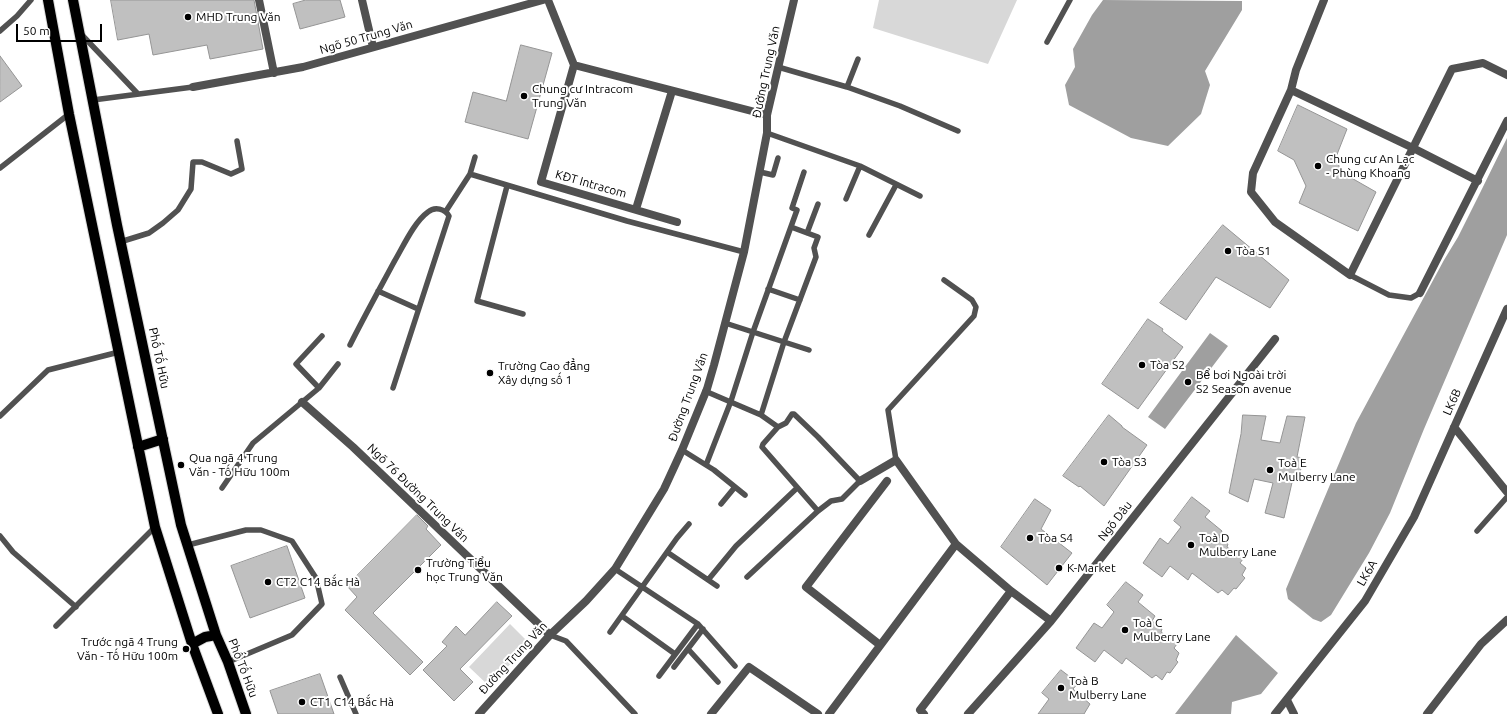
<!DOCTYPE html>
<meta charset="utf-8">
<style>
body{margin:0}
#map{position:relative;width:1507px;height:714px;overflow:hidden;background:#fff;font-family:Ubuntu,sans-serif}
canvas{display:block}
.scale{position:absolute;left:16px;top:24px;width:86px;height:18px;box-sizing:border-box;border:2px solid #000;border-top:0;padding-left:5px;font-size:12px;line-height:14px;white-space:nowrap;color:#000;-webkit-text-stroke:3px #fff;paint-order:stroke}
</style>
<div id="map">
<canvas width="1507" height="714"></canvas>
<div class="scale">50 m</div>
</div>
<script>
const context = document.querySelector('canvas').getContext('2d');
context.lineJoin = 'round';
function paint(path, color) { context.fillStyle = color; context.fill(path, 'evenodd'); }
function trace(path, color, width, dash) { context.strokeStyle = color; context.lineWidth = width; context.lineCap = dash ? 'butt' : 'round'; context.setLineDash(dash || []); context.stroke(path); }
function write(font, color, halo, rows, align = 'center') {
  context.font = font + ' Ubuntu,sans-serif'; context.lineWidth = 4; context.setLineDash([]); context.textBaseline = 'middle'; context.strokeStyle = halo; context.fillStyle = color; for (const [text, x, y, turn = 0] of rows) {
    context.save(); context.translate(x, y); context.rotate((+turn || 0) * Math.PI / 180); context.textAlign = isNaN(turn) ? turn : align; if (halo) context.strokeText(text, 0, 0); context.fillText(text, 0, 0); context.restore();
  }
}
paint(new Path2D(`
 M879,0h138l-29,64 -115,-36z
 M510,624l20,20 -41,42 -20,-19z`), '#d8d8d8');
paint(new Path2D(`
 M1103,0l139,1v9l-37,61 5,14 -9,29 -33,32 -37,-8 -62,-33 -4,-20 10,-18 -2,-18 19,-34z
 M1507,138v97l-83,194 -34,84 -21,40 -38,62 -10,7 -8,-3 -25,-20 -2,-10 70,-166 88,-163 14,-23 21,-42z
 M1210,333l18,13 -63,83 -17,-12z
 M1236,635l42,38 -17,21 -29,8 -1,12h-56z`), '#9f9f9f');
const building = new Path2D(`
 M111,0h143l9,49 -53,10 -3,-14 -54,10 -4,-21 -31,6z
 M306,0h34l5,17 -45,12 -7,-25z
 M521,45l31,8 -24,86 -63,-17 8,-30 33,9z
 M0,56l22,30 -22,16z
 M1298,105l49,24 -11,28 5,15 35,20 -18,39 -59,-28 7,-17 -12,-26 -16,-9z
 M1223,225l66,55 -19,28 -54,-31 -30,43 -26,-17z
 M1148,319l15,10 -1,2 21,16 -45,62 -36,-25z
 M1109,415l13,11v1l25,18 -43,61 -24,-20 -1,1 -16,-11z
 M1243,415l23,1 -5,24 19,3 7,-27 18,1 -8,40 6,1 -4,20h-6l-9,40 -19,-5 8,-30 -19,-4 -6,23 -19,-9 12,-59z
 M1192,497l18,14 -5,6 17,14 -3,6 9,7 -1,3 16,12 -3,4 6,5 -4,7 3,3 -9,11 -2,-1 -6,7 -6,-5 -4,3 -26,-20 -4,7 -18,-14 -8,11 -19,-14 17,-25 8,6 13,-17 -7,-6z
 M1035,499l16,11 -10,19 31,24 -25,32 -46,-38z
 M417,515l11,11 -2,3 15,16 -68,68 50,49 -13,13 -65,-65 12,-13 -10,-11z
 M287,546l18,52 -55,20 -19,-52z
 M1126,582l17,13 -5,7 17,14 -3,5 10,8 -1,3 16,12 -3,4 5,5 -3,7 2,2 -8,11 -3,-1 -5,8 -6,-5 -4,3 -26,-20 -4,6 -18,-14 -9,12 -19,-14 18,-25 8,5 12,-16 -7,-7z
 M497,602l15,14 -52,53 13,13 -19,19 -31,-31 24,-24 -5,-4 14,-16 9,9z
 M1061,670l17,13 -5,6 17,15 -6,10h-46l11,-15 -7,-6z
 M320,674l14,40h-56l-8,-23z`);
paint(building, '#c0c0c0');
trace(building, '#959595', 1);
const primary = new Path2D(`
 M48,0l21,114 86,413 37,117 26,70
 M73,0l44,225 64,300 35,110 12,27 18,52
 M138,447l25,-8
 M192,644l13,-7 11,-2`);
trace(primary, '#dbdbdb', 12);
trace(new Path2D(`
 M0,31l17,-15 14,-16
 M82,35l56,59
 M1047,42l23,-42
 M778,67l69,20 53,19 58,25
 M847,87l11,-28
 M93,100l100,-13
 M767,133l93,33 60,30
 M0,168l69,-54
 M760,172l13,3 5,-17
 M470,174l5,-17
 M507,186l-30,115 46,13
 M846,199l14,-33
 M446,211l24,-37 157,47 117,31
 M807,233l11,-29
 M869,235l27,-50
 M120,242l29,-9 14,-10 15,-13 13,-21 2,-27h9l29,12 11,-5 -5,-28
 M1350,275l39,20 22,3 9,-5
 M768,289l32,11
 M378,291l40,18
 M725,323l84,27
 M350,345c14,-28 29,-55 44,-83 9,-15 20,-40 34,-50 7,-6 17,-3 21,4l-56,172
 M319,388l-23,-24 26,-28
 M705,391l56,24 17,12 8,-4 6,-9h2l24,23 42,44 -18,18 -11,2 -13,10 -71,66
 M761,415l23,-73 32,-85 -2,-9 4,-11 -27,-10
 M0,416l48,-46 71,-18
 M778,427l-15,17 -1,3 56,64
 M682,450l32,20 31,25
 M896,460l-8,-50 86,-94 2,-9 -4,-7 -28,-20
 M706,465l25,-64 22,-69 44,-122 -5,-2 12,-36
 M222,488l31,-45 66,-55 19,-24
 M721,504l14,-17
 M1477,531l30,-34
 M0,536l13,16 63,55
 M188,545l58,-15h15l31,11 24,37 6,26 -30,31 -64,27
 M667,552l50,34
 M615,569l83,55 -39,52
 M708,580l28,-34 61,-58
 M622,616l53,38
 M698,624l37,42
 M56,626l99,-99
 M610,632l67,-94 12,-14
 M550,635l16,6 69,73
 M688,649l30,33
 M674,667l29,-38
 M340,677l16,37`), '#515151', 5.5);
trace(new Path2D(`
 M259,0l15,73
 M362,0l11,47
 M548,0l26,65 -33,117 136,40
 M1324,0l-28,70 -5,20 -38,83 -2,19 24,30 75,53 102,-206 31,-6 24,12
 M574,65l193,50
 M193,87l110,-20 240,-67
 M1291,90l122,58 65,33
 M636,209l36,-118
 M1420,293l87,-172
 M302,402l51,45 197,188
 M1454,427l53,65
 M860,481l36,-21 60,84 55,47 40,30
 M880,645l-74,-58 81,-106
 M1287,700l7,14
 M711,714l38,-47 69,47
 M829,714l127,-170
 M924,714l-4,-4 91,-119
 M968,714l83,-93 224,-282
 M1275,714l90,-113 49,-84 93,-208`), '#515151', 8);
trace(new Path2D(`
 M479,714l71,-79 36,-34 29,-32 49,-80 18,-39 25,-61 7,-24 30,-113 23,-119v-18l27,-115
 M1427,714l54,-70 26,-24`), '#515151', 8);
trace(primary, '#000', 10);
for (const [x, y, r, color] of [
 [188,17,4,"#000"],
 [524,96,4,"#000"],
 [1318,166,4,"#000"],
 [1228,251,4,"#000"],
 [1142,365,4,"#000"],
 [490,373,4,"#000"],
 [1188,382,4,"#000"],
 [1104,462,4,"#000"],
 [181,465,4,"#000"],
 [1270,470,4,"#000"],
 [1030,538,4,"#000"],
 [1191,545,4,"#000"],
 [1059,568,4,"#000"],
 [418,570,4,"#000"],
 [268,582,4,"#000"],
 [1125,630,4,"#000"],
 [186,649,4,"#000"],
 [1061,688,4,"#000"],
 [302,702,4,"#000"]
]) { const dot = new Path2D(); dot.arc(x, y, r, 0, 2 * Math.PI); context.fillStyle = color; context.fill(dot); trace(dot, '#fff', 1.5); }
write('12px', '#000', '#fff', [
 ["MHD Trung Văn",196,17],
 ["Chung cư Intracom",532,89],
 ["Trung Văn",532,103],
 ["Chung cư An Lạc",1326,159],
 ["- Phùng Khoang",1326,173],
 ["Tòa S1",1236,251],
 ["Tòa S2",1150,365],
 ["Trường Cao đẳng",498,366],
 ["Xây dựng số 1",498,380],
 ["Bể bơi Ngoài trời",1196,375],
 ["S2 Season avenue",1196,389],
 ["Qua ngã 4 Trung",189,458],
 ["Văn - Tố Hữu 100m",189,472],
 ["Tòa S3",1112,462],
 ["Toà E",1278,463],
 ["Mulberry Lane",1278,477],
 ["Tòa S4",1038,538],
 ["Toà D",1199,538],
 ["Mulberry Lane",1199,552],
 ["Trường Tiểu",426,563],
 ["học Trung Văn",426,577],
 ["K-Market",1067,568],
 ["CT2 C14 Bắc Hà",276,582],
 ["Toà C",1133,623],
 ["Mulberry Lane",1133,637],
 ["Trước ngã 4 Trung",178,642,"right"],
 ["Văn - Tố Hữu 100m",178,656,"right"],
 ["Toà B",1069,681],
 ["Mulberry Lane",1069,695],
 ["CT1 C14 Bắc Hà",310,702]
], 'left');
write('12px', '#000', '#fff', [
 ["Ngõ 50 Trung Văn",366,37,-16],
 ["Đường Trung Văn",766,72,-78],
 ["KĐT Intracom",591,184,16],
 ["Phố Tố Hữu",159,358,78],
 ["Đường Trung Văn",688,397,-70],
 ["LK6B",1452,402,-66],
 ["Ngõ 76 Đường Trung Văn",418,493,44],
 ["Ngõ Dâu",1115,521,-52],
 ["LK6A",1367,573,-60],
 ["Đường Trung Văn",513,658,-47],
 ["Phố Tố Hữu",243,668,69]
]);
</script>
